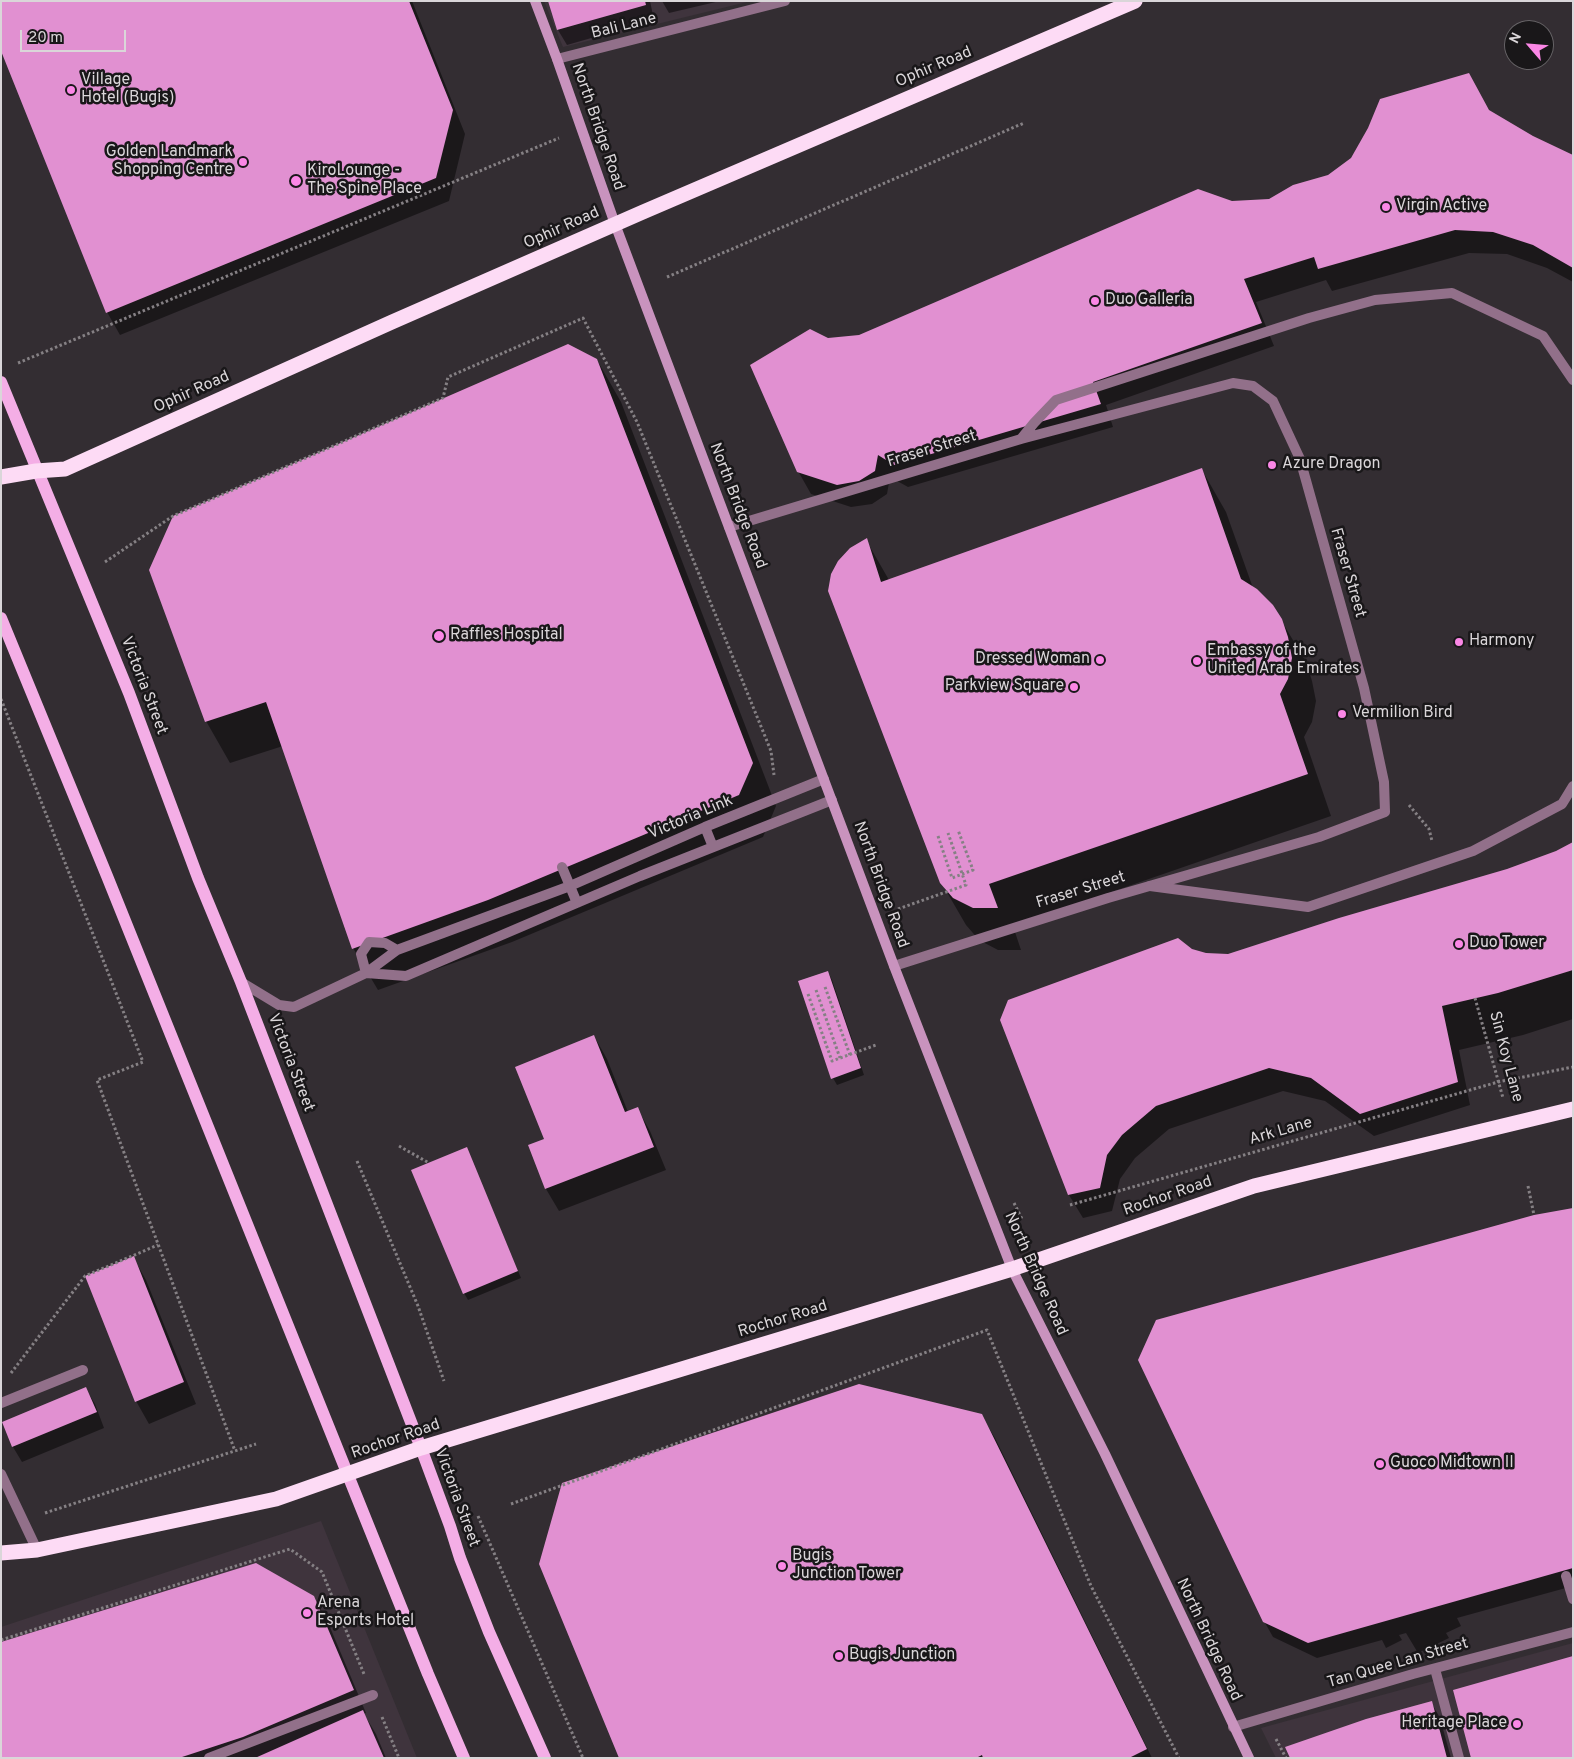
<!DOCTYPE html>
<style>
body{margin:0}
#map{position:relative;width:1574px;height:1759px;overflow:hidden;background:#332d32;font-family:Overpass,sans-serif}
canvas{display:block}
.frame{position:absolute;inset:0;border:2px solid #dad6d9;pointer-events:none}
.north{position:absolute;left:1504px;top:20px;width:50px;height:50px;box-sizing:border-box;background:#191719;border:1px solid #666366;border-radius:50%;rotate:297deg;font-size:14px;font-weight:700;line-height:20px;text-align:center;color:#dad6d9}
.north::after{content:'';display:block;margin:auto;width:18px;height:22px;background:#fb87e6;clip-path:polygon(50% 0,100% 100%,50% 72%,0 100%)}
.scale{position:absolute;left:20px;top:30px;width:106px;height:22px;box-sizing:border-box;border:2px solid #dad6d9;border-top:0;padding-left:6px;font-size:15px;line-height:18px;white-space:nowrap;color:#dad6d9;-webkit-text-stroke:4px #191719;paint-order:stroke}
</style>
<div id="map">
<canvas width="1574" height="1759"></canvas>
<div class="frame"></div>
<div class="north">N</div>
<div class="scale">20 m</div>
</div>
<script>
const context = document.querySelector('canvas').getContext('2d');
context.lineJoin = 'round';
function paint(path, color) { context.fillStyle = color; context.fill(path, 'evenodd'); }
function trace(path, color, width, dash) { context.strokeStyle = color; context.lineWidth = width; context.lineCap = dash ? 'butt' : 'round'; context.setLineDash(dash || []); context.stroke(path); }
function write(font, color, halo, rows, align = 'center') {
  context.font = font + ' Overpass,sans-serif'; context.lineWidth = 5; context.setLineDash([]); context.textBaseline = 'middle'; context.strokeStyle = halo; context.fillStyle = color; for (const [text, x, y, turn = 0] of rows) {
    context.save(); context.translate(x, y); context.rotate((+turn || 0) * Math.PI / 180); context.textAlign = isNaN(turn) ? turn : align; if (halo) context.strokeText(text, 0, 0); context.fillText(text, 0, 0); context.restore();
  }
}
paint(new Path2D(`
 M544,1h207l-188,46z
 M321,1521l96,237h-416v-131z
 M1573,1643v115h-297l-15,-30z`), '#3f343d');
paint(new Path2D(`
 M1,1h411l53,133 -16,67 -329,134 -13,-23z
 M550,1h100l4,19 -87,25 -9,-15z
 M662,1h58l-51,12z
 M1489,112l44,25 40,19v126l-26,-14 -40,-14 -38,-1 -137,38 -6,-11 -70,22 18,44 -168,59 7,22 -205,60 -18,-10 -3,17 -15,10 -21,3 -40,-13 -13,-23 30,-131 31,-4 373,-134 37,-2z
 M597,360l24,42 155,404 -13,31 -251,105 -134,48 -25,-42 -70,-202 -53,17 -24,-42z
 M1202,470l24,42 27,76 28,32 25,42 6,19 4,20 -4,21 -8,15 27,79 -318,110 8,24h-23l-19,-10 -13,-15 -25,-43 -75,-342 23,40z
 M1573,843v176l-50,16 -64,15 11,55 -96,31 -49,-35 -42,-10 -114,38 -34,29 -15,21 -8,32 -29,7 -14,-23 -67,-175 189,-70 14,4 23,1 279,-85 49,-18z
 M828,972l4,8 32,95 -27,10 -4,-7z
 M594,1036l13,23 21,53 9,-4 13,23 16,39 -107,41 -13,-22 -16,-43 15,-6z
 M467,1149l54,129 -53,22 -4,-7z
 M1573,1209v377l-116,32 4,8 -15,7 3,5 -31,15 -12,-20 -7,2 3,5 -16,8 -4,-8 -65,18 -44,-21 -9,-16z
 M133,1257l13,23 50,124 -47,20 -13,-23z
 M86,1389l9,15 9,24 -82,34 -9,-15 -10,-25z
 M981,1415l14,23 157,320h-532z
 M313,1597l14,23 39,93 -2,1 12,20 10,24h-385z
 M1431,1702l9,16 11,40h-159z`), '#0007');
paint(new Path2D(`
 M1,1h408l44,109 -17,68 -330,135 -105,-262z
 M548,1h97l1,4 -89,25z
 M1469,73l20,37 44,26 40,19v113l-40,-23 -40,-13 -38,-2 -137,39 -4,-12 -70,22 18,44 -169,59 8,22 -207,61 -16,-10 -3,16 -16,10 -22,4 -40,-13 -47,-107 60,-36 18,9 31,-3 339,-146 34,12 37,-2 24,-14 35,-10 23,-17 17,-30 12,-29z
 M568,344l29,15 156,404 -14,32 -251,105 -136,49 -86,-247 -61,20 -56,-152 24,-54z
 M1202,468l39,111 16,10 16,16 9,14 6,18 4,21 -4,21 -8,15 28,80 -319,110 9,24h-25l-20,-10 -13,-15 -112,-292 3,-17 7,-13 12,-13 17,-10 14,44z
 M1573,842v128l-75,23 -56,13 16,76 -98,32 -49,-36 -42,-10 -113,38 -34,29 -15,20 -7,33 -32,7 -68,-175 8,-20 170,-62 14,11 14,4 22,1 111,-36 168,-49 49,-18z
 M828,971l33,97 -30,11 -33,-98z
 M594,1035l31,77 13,-5 16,40 -109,42 -17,-44 16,-6 -29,-72z
 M467,1147l51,124 -55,23 -52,-124z
 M1573,1208v360l-265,75 -45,-21 -125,-262 18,-40 378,-105z
 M134,1256l50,126 -49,20 -50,-126z
 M859,1384l123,30 165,335 -18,9h-146l-1,-3 -6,3h-357l-80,-194 23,-81z
 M86,1387l11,25 -85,35 -10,-25z
 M256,1563l58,33 40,94 -111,47 -64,21h-178v-116z
 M1573,1656v102h-102l-18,-68z
 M1432,1701l15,57h-157l-5,-11 81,-28z
 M363,1710l21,48h-129z`), '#e190d1');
trace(new Path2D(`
 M667,277l357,-154
 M18,363l541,-225
 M105,562l68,-46 270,-118 5,-21 135,-59 54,104 134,329 3,24
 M1,699l142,363 -46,18 138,371
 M1409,805l20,24 3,12
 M938,836l14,42 21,-8 -15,-40
 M898,909l68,-24 -18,-52
 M825,987l25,68
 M816,990l24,68
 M808,994l24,67 44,-16
 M1475,998l28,100
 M399,1146l30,17
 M357,1161l61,145 26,75
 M1528,1186l6,29
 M1014,1203l8,16
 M1070,1205l428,-123 75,-15
 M11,1373l74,-97 73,-31
 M511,1504l476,-174 104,256 88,172
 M45,1513l211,-69
 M478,1516l105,242
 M1,1640l289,-91 32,23 42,102
 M382,1717l17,41
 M1276,1739l10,19`), '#858084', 3, [2.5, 2.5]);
trace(new Path2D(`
 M1021,439l13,-16 22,-23 253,-82 66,-18 77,-7 91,43 30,44
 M729,527l292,-88 212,-56 20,3 20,15 27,58 64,229 20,94 1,30 -66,25 -211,61 -214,68
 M705,827l8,20
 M562,867l15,36
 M397,950l-12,-7 -16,-1 -8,12 5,19 40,3 234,-100 192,-76
 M241,982l38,23 15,2 72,-34 31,-23 173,-64 135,-59 119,-48
 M1,1403l82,-33
 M1,1474l36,76
 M1566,1576l7,23
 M1435,1669l24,89
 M209,1758l164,-63`), '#92708a', 10);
trace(new Path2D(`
 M557,59l228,-58
 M1233,1727l180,-53 160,-42`), '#92708a', 10);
trace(new Path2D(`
 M535,1l22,58 58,165 279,742 118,303 93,185 144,304`), '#c993be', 10);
trace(new Path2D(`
 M1,382l128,311 69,185 43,104 180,466 29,78 10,32 29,74 56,126
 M1,618l106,258 321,798 36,84`), '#f4aee6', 12);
trace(new Path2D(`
 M1,477l35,-6 29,-2 327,-147 251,-110 492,-211
 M1,1553l36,-3 239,-51 145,-51 591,-179 242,-83 319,-77`), '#fddbf5', 15);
trace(new Path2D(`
 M1150,886l158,21 165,-56 89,-47 11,-18`), '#92708a', 10);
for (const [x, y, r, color] of [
 [71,90,5,"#fb87e6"],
 [243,162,5,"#fb87e6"],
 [296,181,6,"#fb87e6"],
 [1386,207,5,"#fb87e6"],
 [1095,301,5,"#fb87e6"],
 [1272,465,5,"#fb87e6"],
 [439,636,6,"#fb87e6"],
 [1459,642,5,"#fb87e6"],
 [1100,660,5,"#fb87e6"],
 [1197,661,5,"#fb87e6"],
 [1074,687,5,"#fb87e6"],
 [1342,714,5,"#fb87e6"],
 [1459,944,5,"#fb87e6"],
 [1380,1464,5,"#fb87e6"],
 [782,1566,5,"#fb87e6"],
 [307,1613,5,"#fb87e6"],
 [839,1656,5,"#fb87e6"],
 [1517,1724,5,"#fb87e6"]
]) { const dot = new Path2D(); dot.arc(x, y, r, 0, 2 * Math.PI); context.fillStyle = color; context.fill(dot); trace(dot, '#191719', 2); }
write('16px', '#dad6d9', '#191719', [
 ["Bali Lane",624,27,-14],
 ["Ophir Road",934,68,-23],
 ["North Bridge Road",597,127,71],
 ["Ophir Road",562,229,-24],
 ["Ophir Road",192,393,-24],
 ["Fraser Street",932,450,-17],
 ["North Bridge Road",737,506,69],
 ["Fraser Street",1347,573,74],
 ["Victoria Street",143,686,69],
 ["Victoria Link",691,818,-23],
 ["North Bridge Road",880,885,70],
 ["Fraser Street",1081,891,-17],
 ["Sin Koy Lane",1505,1057,75],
 ["Victoria Street",290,1063,69],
 ["Ark Lane",1281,1132,-16],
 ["Rochor Road",1168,1197,-19],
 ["North Bridge Road",1035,1274,66],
 ["Rochor Road",783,1320,-17],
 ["Rochor Road",396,1440,-19],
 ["Victoria Street",456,1498,70],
 ["North Bridge Road",1208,1640,65],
 ["Tan Quee Lan Street",1398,1664,-16]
]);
write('16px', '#dad6d9', '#191719', [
 ["Village",81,81],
 ["Hotel (Bugis)",81,99],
 ["Golden Landmark",233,153,"right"],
 ["Shopping Centre",233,171,"right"],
 ["KiroLounge -",307,172],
 ["The Spine Place",307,190],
 ["Virgin Active",1396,207],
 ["Duo Galleria",1105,301],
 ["Azure Dragon",1282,465],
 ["Raffles Hospital",450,636],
 ["Harmony",1469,642],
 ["Embassy of the",1207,652],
 ["United Arab Emirates",1207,670],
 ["Dressed Woman",1090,660,"right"],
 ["Parkview Square",1064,687,"right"],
 ["Vermilion Bird",1352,714],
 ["Duo Tower",1469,944],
 ["Guoco Midtown II",1390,1464],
 ["Bugis",792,1557],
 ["Junction Tower",792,1575],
 ["Arena",317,1604],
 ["Esports Hotel",317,1622],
 ["Bugis Junction",849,1656],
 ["Heritage Place",1507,1724,"right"]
], 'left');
</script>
